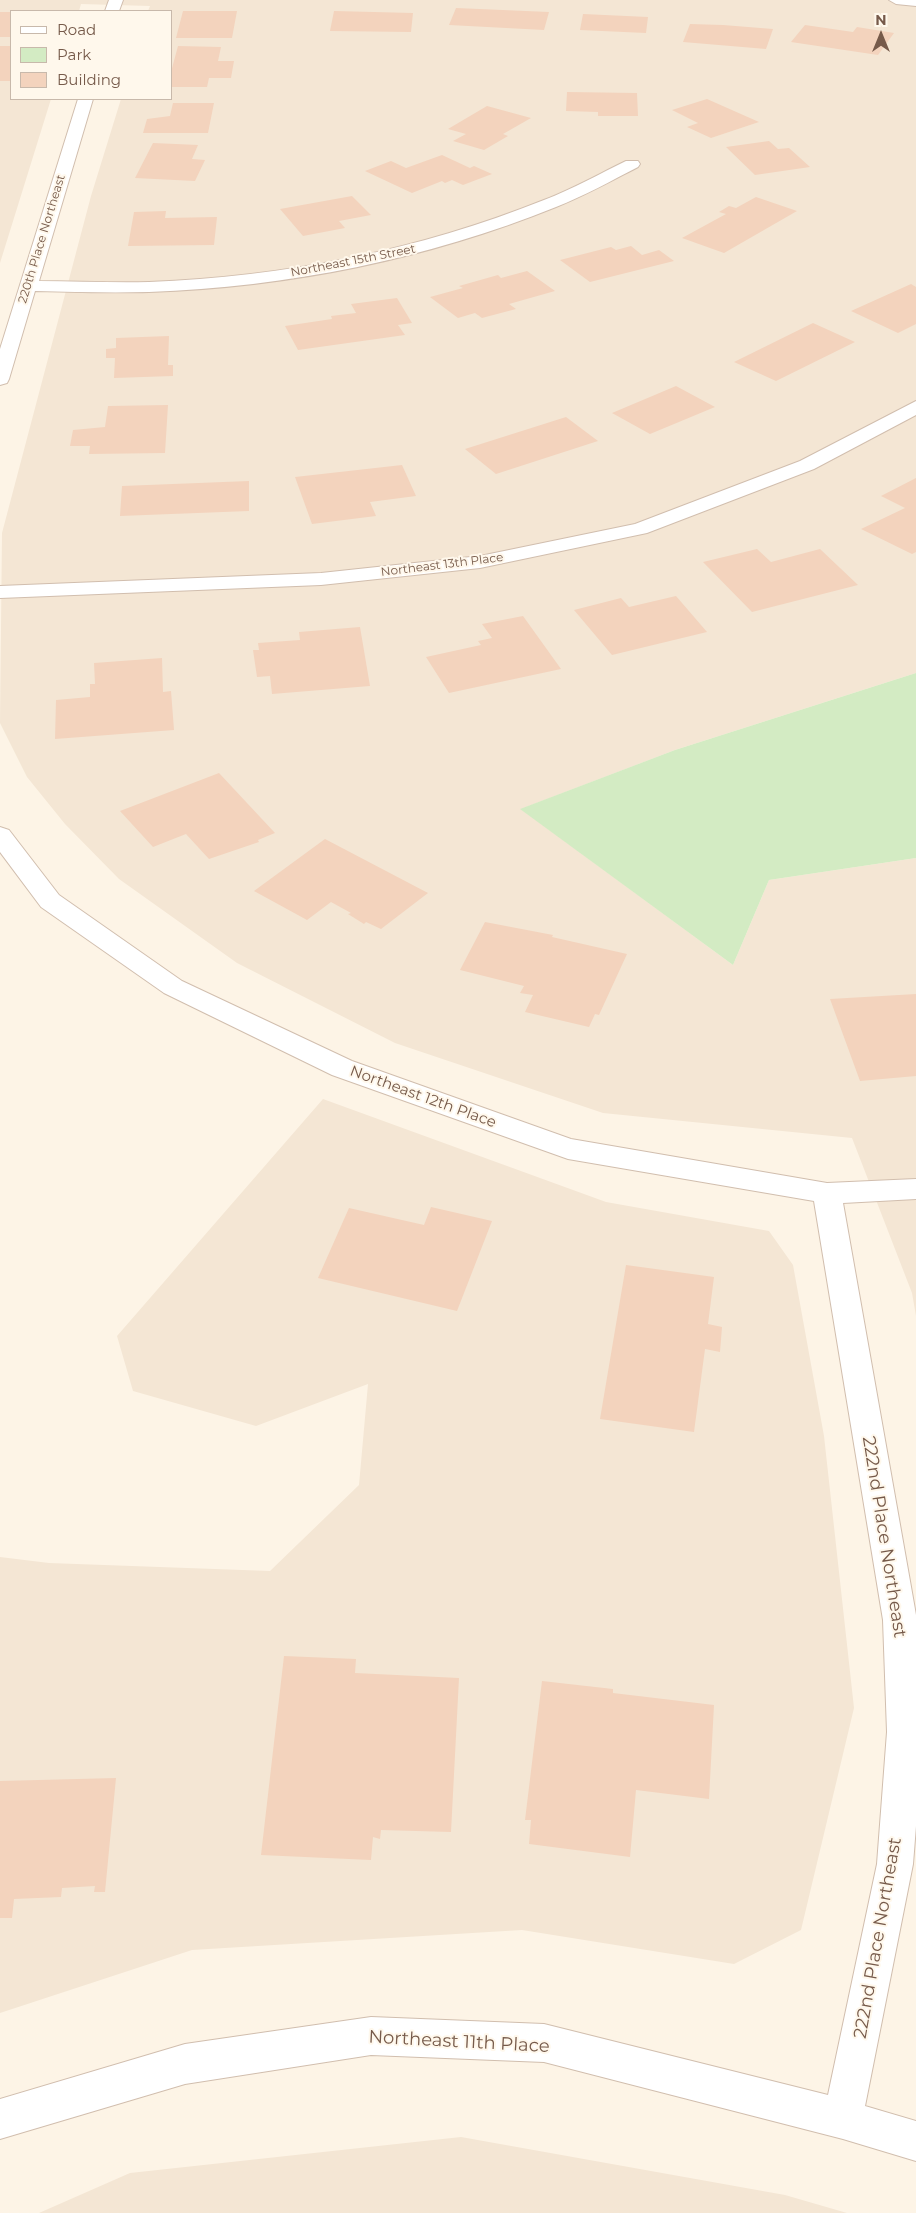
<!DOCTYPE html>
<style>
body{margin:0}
#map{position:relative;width:916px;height:2213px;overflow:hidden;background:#fdf4e6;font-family:Montserrat,sans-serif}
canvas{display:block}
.legend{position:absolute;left:10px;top:10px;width:162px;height:90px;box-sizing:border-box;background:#fff8ec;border:1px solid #c8b9ab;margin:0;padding:6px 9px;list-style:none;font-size:15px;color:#765a4a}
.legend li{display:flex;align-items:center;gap:10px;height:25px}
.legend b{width:25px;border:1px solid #c8b9ab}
.north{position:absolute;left:856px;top:10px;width:50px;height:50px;-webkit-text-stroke:4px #fff8ec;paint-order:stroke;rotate:0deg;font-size:14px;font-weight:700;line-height:20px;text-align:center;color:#765a4a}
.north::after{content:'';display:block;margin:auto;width:18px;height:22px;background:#765a4a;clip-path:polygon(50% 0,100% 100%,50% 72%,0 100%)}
</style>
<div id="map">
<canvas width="916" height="2213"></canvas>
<ul class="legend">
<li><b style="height:6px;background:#fff"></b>Road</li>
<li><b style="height:14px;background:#d3ebc3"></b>Park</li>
<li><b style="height:14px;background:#f3d3bd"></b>Building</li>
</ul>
<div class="north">N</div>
</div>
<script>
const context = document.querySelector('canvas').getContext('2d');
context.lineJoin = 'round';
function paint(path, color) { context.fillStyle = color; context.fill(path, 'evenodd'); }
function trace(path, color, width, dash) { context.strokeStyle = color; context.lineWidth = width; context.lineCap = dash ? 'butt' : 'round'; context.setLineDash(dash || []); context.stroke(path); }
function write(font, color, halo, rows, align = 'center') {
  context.font = font + ' Montserrat,sans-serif'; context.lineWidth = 4; context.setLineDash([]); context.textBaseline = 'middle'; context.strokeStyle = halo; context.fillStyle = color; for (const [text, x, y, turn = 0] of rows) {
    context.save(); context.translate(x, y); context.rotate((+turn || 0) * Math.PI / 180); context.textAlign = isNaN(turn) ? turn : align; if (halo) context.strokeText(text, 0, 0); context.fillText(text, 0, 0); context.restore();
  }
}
paint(new Path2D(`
 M0,0h916v673l-241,77 -154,59 212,156 36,-85 147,-22v458l-4,-23 -60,-155 -249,-25 -208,-70 -158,-80 -118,-84 -54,-55 -38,-47 -27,-54 2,-190 89,-337 30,-97h50v-88h-23l2,-5 -69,-2 -2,7h-68v88h40l-51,164z
 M323,1099l283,103 163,29 24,34 31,171 30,272 -53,222 -67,34 -212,-34 -330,20 -192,63v-456l49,6 221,8 89,-86 9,-101 -112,42 -123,-35 -16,-55z
 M461,2137l324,58 62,18h-808l91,-40z`), '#f4e6d4');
paint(new Path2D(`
 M916,673v185l-147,22 -36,85 -213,-156 155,-59z`), '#d3ebc3');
paint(new Path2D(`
 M456,8l93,4 -5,18 -95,-5z
 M183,11h54l-5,27h-56z
 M334,11l79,2 -2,19 -81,-1z
 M0,12h11v25h-11z
 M583,14l65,3 -2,16 -66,-3z
 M690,24l33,1 50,4 -7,20 -83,-7z
 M805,25l48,7 4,-5 37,6 -16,22 -87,-13z
 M0,46h11v35h-11z
 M178,46l43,1 -3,14h16l-3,17h-22l-2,9h-36v-15z
 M567,92l70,1 1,23h-40v-4l-32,-1z
 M707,99l52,23 -48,16 -24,-11 11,-4 -26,-13z
 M173,103h41l-6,30h-65l4,-14 23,-3z
 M487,106l44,12 -28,16 5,2 -24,14 -31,-9 13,-7 -18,-5z
 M769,141l9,8 11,-1 21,19 -55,8 -29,-28z
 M153,143l45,2 -6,14 13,1 -10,21 -60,-3z
 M442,155l28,13 4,-2 18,8 -29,11 -11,-5 -7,3 -3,-2 -30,12 -47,-22 26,-10 15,7z
 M352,196l19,19 -32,6 6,7 -42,8 -23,-27z
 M756,197l41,14 -73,42 -42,-15 44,-24 -7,-2 10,-6 7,2z
 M166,211l-1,7 52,-1 -3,28 -86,1 6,-34z
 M631,246l11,9 17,-5 15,11 -84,21 -30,-22 51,-13 5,3z
 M527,271l28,20 -46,13 7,5 -34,9 -7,-5 -17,5 -28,-21 33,-9 -4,-2 39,-11 3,3z
 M911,284l5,3v37l-18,9 -47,-22z
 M397,298l15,25 -14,2 7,10 -107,15 -13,-24 47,-7 -1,-3 25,-3 -5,-9z
 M813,323l42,19 -79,39 -42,-19z
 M169,336l-1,29h5v11l-59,2 1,-20h-9v-9l10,-1v-10z
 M676,386l39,21 -65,27 -38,-21z
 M168,405l-3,48 -76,1 1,-8h-20l3,-16 32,-3 3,-21z
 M566,417l32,24 -102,33 -31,-25z
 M402,465l14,31 -46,6 6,14 -64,8 -17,-47z
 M916,478v74l-4,2 -51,-25 44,-21 -24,-12z
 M249,481v30l-129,5 2,-30z
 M757,549l14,13 49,-13 38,36 -106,27 -49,-50z
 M676,596l31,36 -95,23 -38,-45 47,-12 8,9z
 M523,616l38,53 -112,24 -23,-36 55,-12 -3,-4 14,-3 -10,-14z
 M360,627l10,59 -98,8 -2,-18 -13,1 -4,-27h6l-1,-7 42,-3 -1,-8z
 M162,658l1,34 8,-1 3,39 -119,9 1,-39 34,-3v-13h5l-1,-21z
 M219,773l56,60 -17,7 1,2 -50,17 -23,-25 -33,13 -33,-36z
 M325,839l103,54 -47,36 -15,-7 -2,2 -16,-10 3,-1 -20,-11 -24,18 -53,-29z
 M485,922l68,13 -1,2 75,17 -28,61 -4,-1 -6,13 -64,-15 8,-17 -13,-2 4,-7 -64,-16z
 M916,994v82l-56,5 -30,-82z
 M431,1207l61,14 -35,90 -139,-33 31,-70 75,17z
 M626,1265l88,12 -6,47 14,3 -2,25 -15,-3 -11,83 -94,-13z
 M284,1656l72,3 -1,14 104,5 -8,154 -70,-2 -1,9 -7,-2 -2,23 -110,-5z
 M542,1681l71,8v4l101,12 -5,94 -73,-9 -6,67 -101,-13 2,-24h-6z
 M116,1778l-11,114h-11l1,-6 -33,2 -1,9 -47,2 -2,19h-12v-137z`), '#f3d3bd');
const minor = new Path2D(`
 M109,0h14l-4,11h-14z
 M78,99h15l-54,182c36,0 73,2 110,1 135,-5 270,-32 395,-82 29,-11 55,-26 82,-39h12l2,3 -2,3c-27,14 -54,29 -82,40 -129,52 -268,80 -407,85 -38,1 -76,0 -114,-1l-26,88 -2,4 -7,2v-36z
 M916,401v14l-102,54 -167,64 -167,35 -159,17 -321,13v-12l321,-13 159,-17 155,-32 165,-63z
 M0,827l9,3 50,65 123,86 170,80 219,78 256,44 89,-4v20l-73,4 73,412v211l-3,38 -48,242 51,15v40l-73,-22 -299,-77 -173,-7 -186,29 -185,55v-40l185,-55 186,-27 173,7 284,71 49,-231 10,-132 -4,-112 -69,-419 -246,-42 -236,-84 -168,-82 -123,-86 -41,-55z`);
const tertiary = new Path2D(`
 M889,0h27v6l-20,-2z`);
trace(minor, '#d1beae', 2);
trace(tertiary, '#d1beae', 2);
paint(minor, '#fff');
paint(tertiary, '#fff');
write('12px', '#765a4a', '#fff8ec', [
 ["220th Place Northeast",42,239,-73],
 ["Northeast 15th Street",353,261,-11],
 ["Northeast 13th Place",442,565,-7]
]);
write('15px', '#765a4a', '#fff8ec', [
 ["Northeast 12th Place",423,1097,20]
]);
write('18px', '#765a4a', '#fff8ec', [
 ["222nd Place Northeast",884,1537,81],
 ["222nd Place Northeast",878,1938,-80],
 ["Northeast 11th Place",459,2042,3]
]);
</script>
